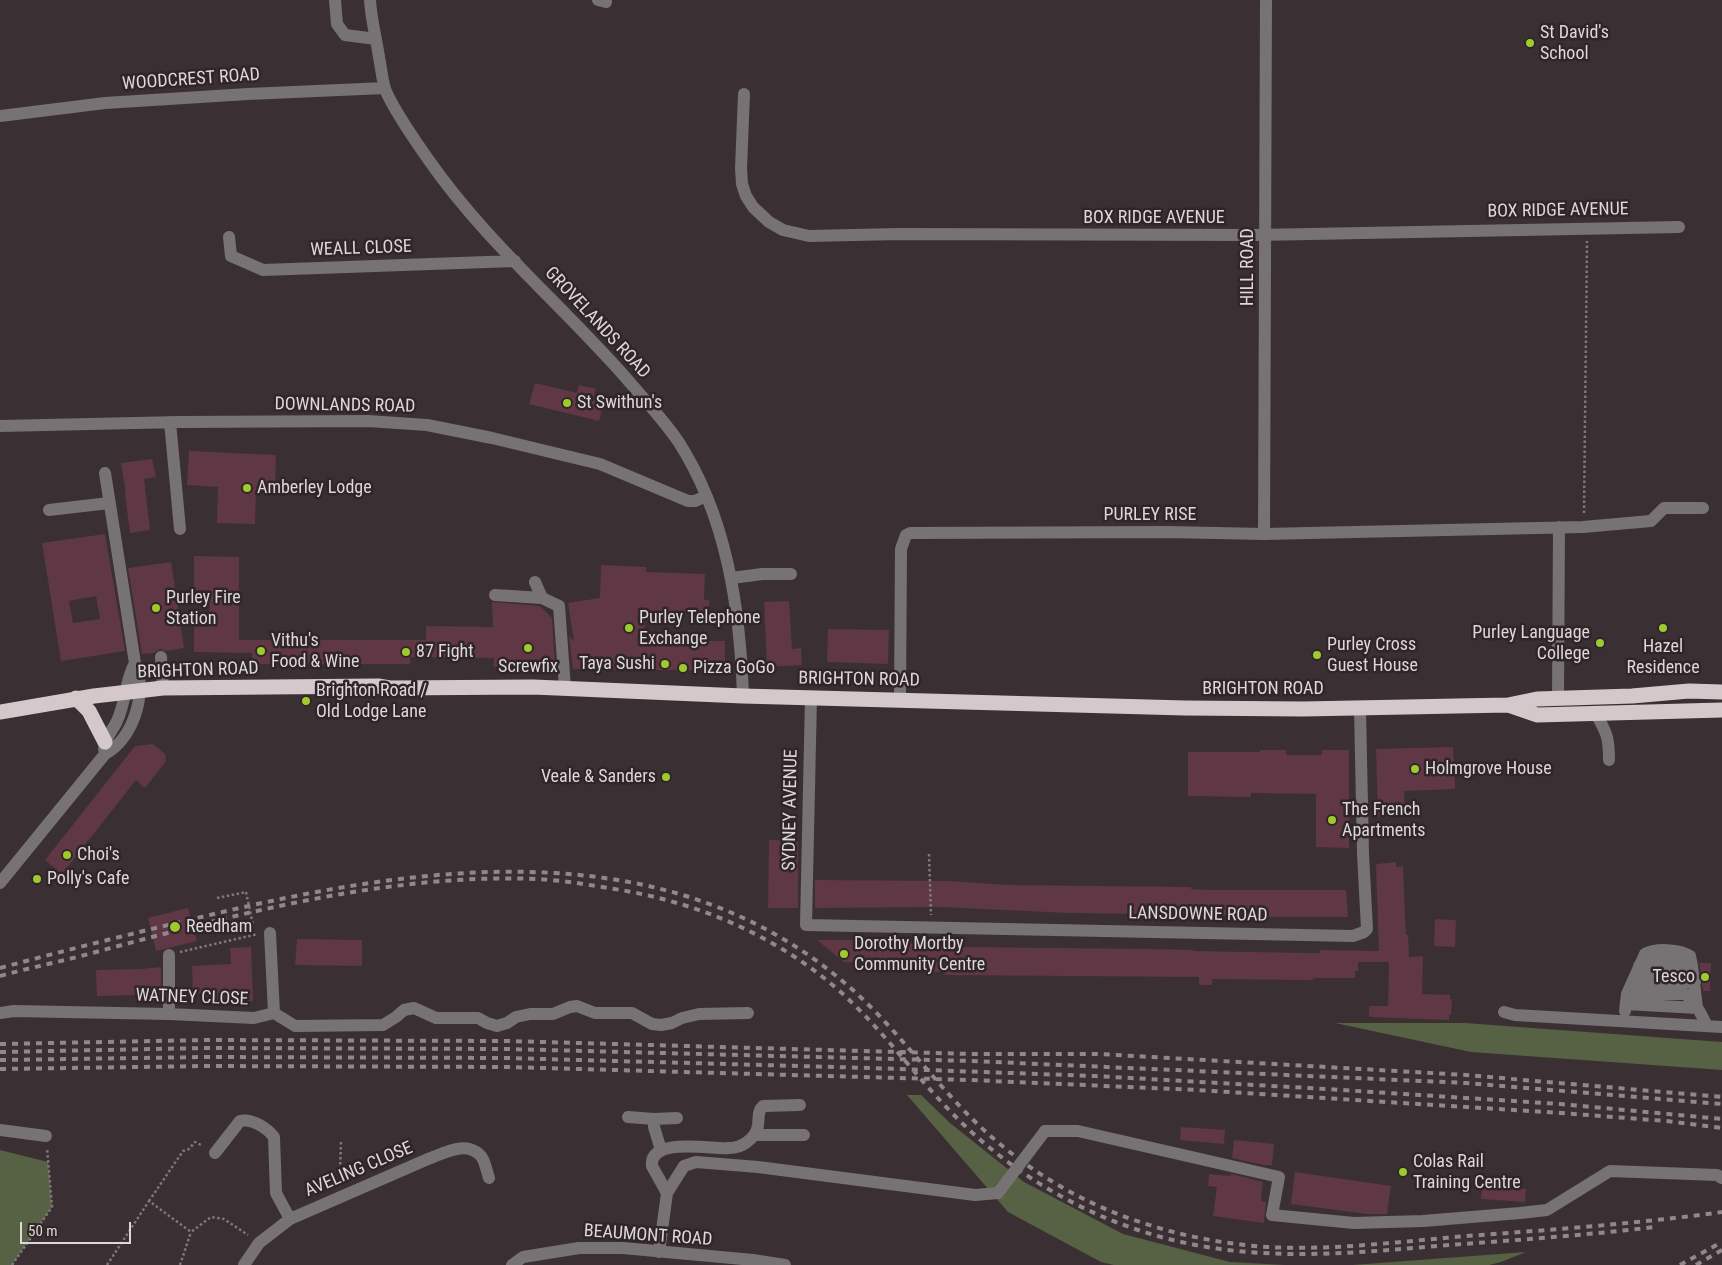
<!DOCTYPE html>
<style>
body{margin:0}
#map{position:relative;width:1722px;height:1265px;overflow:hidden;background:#3a3033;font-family:"Roboto Condensed",sans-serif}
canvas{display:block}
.scale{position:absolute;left:20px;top:1222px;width:111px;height:22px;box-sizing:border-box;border:2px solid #ded7d9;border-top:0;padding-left:6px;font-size:15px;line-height:18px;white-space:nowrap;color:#ded7d9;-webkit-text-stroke:4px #302629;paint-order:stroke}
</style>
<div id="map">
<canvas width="1722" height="1265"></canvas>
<div class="scale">50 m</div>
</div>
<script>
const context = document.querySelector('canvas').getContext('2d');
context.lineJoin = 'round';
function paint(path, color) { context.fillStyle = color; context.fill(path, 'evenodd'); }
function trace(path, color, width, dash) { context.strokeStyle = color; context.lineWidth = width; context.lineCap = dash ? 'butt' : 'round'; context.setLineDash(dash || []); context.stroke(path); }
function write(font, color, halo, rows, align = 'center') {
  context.font = font + ' "Roboto Condensed",sans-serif'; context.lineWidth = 5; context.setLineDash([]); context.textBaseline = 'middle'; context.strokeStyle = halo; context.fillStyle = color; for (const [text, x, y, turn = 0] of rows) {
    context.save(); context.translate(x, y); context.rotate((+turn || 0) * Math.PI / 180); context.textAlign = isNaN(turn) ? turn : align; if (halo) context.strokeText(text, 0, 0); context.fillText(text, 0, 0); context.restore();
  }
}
paint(new Path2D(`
 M1335,1023h130l257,19v28l-251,-18z
 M907,1095h14l29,28 74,59 99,52 107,28 55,3h-171l-13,-3 -93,-50z
 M0,1150l48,12 4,45 -40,58h-12z
 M1526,1252l-25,10 -12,3h-137z`), '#576143');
paint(new Path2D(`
 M535,383l42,10 2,-8 17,4 -3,10 11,2 -5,20 -70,-17z
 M189,451l87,4 -1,35 -19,-1 -1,35 -38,-1 1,-36 -31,-2z
 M152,459l4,18 -12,2 6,51 -20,3 -5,-39h1l-5,-31z
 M105,534l20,117 -64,10 -19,-118zM96,596l4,23 -27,4 -4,-22z
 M194,556l45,1v83h187v-14l67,1 -1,-25 48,4 12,12 3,48 -61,1v-9l-84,-1v7h-158v-11l-58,-1v-25h15l1,-37h-16z
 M171,562l13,86 -18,3 -6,-2 -6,4 -12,1 -14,-86z
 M601,565l45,2v5l59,2 -1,26h5v13l-64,-2 -1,30h81v29h-72v1l-49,-1v-2l-31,1 -4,-33 5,5 -6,-38 32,-5z
 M789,601l3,48 9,-1 1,17 -35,2 -3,-65z
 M828,629l61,1 -1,34 -61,-2z
 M153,744l12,10 1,7 -21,27 -9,-8 -74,94 -17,-14 90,-114z
 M1453,747l2,42 -51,2 1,25 -27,1 -2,-68z
 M1260,750h26v5h36v-5h27v98l-33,-1v-53l-65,-1v4l-63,-1v-44h72z
 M769,840l29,1v67h-30z
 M1396,862v5l7,-1 2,50 1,19h2l1,22 14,-1 -1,38 28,1v4l2,1 -1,15h-2v5l-80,-3v-11h19l1,-44h-31v9h-3v7h-42v2h-7l-94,-1v6h-13v-8l-254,-2v-2l-3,-1 -80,-4v-5l-18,-1 -27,-22h37l26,2v1l57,1 22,3 192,2 42,1v1l115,2h12v-3l59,1 -3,-87z
 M815,880l133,1 60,4 183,2v2l19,1h136l2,27h-89v-2h-26l-165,-2 -127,-6 -126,1z
 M188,908l9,33 -41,10 -8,-33z
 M1435,919l21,1 -1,27 -21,-1z
 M297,939l65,1v26l-67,-1z
 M251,947l2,54 -50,3v-11h-10l-1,-27 39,-2 -1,-16z
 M1699,959l1,4h11l-1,28h-7z
 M161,967v31h-17l-1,-3 -46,1 -1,-26 45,-1z
 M1181,1127l44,3 -1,14 -44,-4z
 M1234,1140l40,4 -2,21h-8l-32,-7z
 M1295,1172l96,14 -4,28h-20l-76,-10z
 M1209,1174l22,2v-2l32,8 -2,19 5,1 -2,21 -51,-7 4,-29 -9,-1z
 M1482,1186l44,3 -1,13 -44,-3z`), '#5f3745');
trace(new Path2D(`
 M1584,513l3,-272
 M929,854l2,61
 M217,898l29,-6
 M228,931l25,-6
 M180,952l78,-18
 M341,1142l-1,28 5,11
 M149,1201l34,-50 6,-2 6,-7 8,4
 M12,1265l40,-58 -5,-59
 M107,1265l42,-64 42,31 20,-15 13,2 24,16
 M180,1265l11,-33`), '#80777a', 2.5, [2.5, 2.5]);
trace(new Path2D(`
 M335,0l2,24 8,11 31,4
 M370,0c1,19 6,37 9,57 2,10 3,22 6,32 9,22 29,50 43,70 56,81 133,145 198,219 18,21 36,40 52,63 49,76 62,167 65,255
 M598,0l8,2
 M744,94l-3,74 1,16 4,12 7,11 16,15 14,8 26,6 90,-2 358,1 422,-8
 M0,116l105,-13 143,-9 137,-6
 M229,237l2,19 32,14 252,-9
 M170,422l10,107
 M0,426l180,-4 188,-1 59,4 65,13 108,26 88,37h7l11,-5
 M49,510l60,-7
 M1264,534l2,-534
 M732,578l30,-4h29
 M535,582l7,16 17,8 6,82
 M495,595l47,3
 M161,657l2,31
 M811,697l-5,228 547,11 11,-4 3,-3 -4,-75 -3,-146
 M1558,698l1,-171
 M900,699l1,-150 5,-14 4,-2 258,-1 96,2 319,-7 68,-6 13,-13h39
 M1596,714c11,19 13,24 13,46
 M104,749c0,-10 9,-19 13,-28 9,-19 8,-41 18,-58
 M0,883l105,-129c28,-15 43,-61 30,-91l-30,-190
 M270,933l4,80
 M1637,973h56
 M1632,983l63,-1
 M1627,994l18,-40c10,-6 35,-5 45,2l2,10
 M1626,1004l71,4 -5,-42 -5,-3 -42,-2 -6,5
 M1625,1011l2,-17h58c11,8 16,20 22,32
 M1504,1012l11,3 207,12
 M0,1013l14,-2 155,3 85,4 20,-5 21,13 88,-1 13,-8 8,-7 10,-2 22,10h42l9,5 10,3 10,-3 9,-6 14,-3h23l17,-7 7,-1 18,7h37l20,11 9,1 11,-2 10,-5 17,-4 49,-1
 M169,1014v-59
 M628,1117l26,2 23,-1
 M654,1119v8l7,23
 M0,1130l46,6
 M1045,1131h33l201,46 -7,38 82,8 69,-2 97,-8 27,-3 63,-39 107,4 5,3
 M756,1135h48
 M215,1153l25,-32c12,-3 27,7 34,16l2,56 14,26
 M667,1193l17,-27 12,-4 62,5 217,28 23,-2
 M659,1252l8,-59 -15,-27c-3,-30 61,-16 77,-18 7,0 13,-2 18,-6 19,-14 6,-27 16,-36l37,-1
 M244,1265l15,-22 31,-24 138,-60c17,-6 38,-19 53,-3 4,5 6,16 8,22
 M512,1265l11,-8 56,-9h44l130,12 32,5`), '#777273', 12);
trace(new Path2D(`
 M76,698l13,13 16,31
 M1508,705l29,10 185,-5
 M0,712l94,-16 69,-8 215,-2 12,2 143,-1 210,9 442,12 118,1 205,-4 29,-6 95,-3 57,-5 33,1`), '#d4c8cb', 15);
trace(new Path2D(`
 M0,968c63,-17 126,-33 189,-48 216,-53 465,-95 651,59 44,36 77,81 115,122 50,55 114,98 185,121 41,14 84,22 127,25 71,4 143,-7 214,-12 80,-6 161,-12 241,-23
 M0,976c32,-9 64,-15 96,-24 141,-38 293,-79 441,-73 23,1 47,5 71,9 83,12 162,44 227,99 43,37 76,84 116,125 51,53 117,95 187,118 105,35 204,24 311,15 69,-5 138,-10 206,-18
 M0,1044l206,-4 301,1 464,13h128l367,21 256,22
 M0,1052l206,-4 301,1 465,12 494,22 256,21
 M0,1060l206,-3 301,1 364,10 224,8 231,13 234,15 162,15
 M0,1069l206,-3 301,1 463,13 227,10 364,23 105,8 56,7
 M1680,1265l42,-23
 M1696,1265l26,-15`), '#91888b', 4, [6, 6]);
trace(new Path2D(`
 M246,892l7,33`), '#80777a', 2.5, [2.5, 2.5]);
trace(new Path2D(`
 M998,1193l47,-62`), '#777273', 12);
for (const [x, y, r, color] of [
 [1530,43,5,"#9fca2d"],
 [567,403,5,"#9fca2d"],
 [247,488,5,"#9fca2d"],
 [156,608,5,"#9fca2d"],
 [629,628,5,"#9fca2d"],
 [1663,628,5,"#9fca2d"],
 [1600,643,5,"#9fca2d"],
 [528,648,5,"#9fca2d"],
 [261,651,5,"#9fca2d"],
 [406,652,5,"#9fca2d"],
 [1317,655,5,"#9fca2d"],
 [665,664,5,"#9fca2d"],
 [683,668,5,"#9fca2d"],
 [306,701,5,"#9fca2d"],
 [1415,769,5,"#9fca2d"],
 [666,777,5,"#9fca2d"],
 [1332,820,5,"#9fca2d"],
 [67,855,5,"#9fca2d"],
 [37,879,5,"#9fca2d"],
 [175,927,6,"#9fca2d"],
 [844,954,5,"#9fca2d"],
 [1705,977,5,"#9fca2d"],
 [1403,1172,5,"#9fca2d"]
]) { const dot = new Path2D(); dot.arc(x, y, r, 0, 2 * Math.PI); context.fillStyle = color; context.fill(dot); trace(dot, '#302629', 2); }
write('18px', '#ded7d9', '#302629', [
 ["St David's",1540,33],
 ["School",1540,54],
 ["St Swithun's",577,403],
 ["Amberley Lodge",257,488],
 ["Purley Fire",166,598],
 ["Station",166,619],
 ["Purley Telephone",639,618],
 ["Exchange",639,639],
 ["Purley Language",1590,633,"right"],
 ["College",1590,654,"right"],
 ["Vithu's",271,641],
 ["Food & Wine",271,662],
 ["Purley Cross",1327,645],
 ["Guest House",1327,666],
 ["Hazel",1663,647,"center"],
 ["Residence",1663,668,"center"],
 ["87 Fight",416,652],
 ["Taya Sushi",655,664,"right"],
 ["Screwfix",528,667,"center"],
 ["Pizza GoGo",693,668],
 ["Brighton Road /",316,691],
 ["Old Lodge Lane",316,712],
 ["Holmgrove House",1425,769],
 ["Veale & Sanders",656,777,"right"],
 ["The French",1342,810],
 ["Apartments",1342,831],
 ["Choi's",77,855],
 ["Polly's Cafe",47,879],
 ["Reedham",186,927],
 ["Dorothy Mortby",854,944],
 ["Community Centre",854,965],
 ["Tesco",1695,977,"right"],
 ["Colas Rail",1413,1162],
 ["Training Centre",1413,1183]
], 'left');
write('18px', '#ded7d9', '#302629', [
 ["WOODCREST ROAD",191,80,-4],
 ["BOX RIDGE AVENUE",1558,211,-1],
 ["BOX RIDGE AVENUE",1154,218],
 ["WEALL CLOSE",361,249,-2],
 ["HILL ROAD",1248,267,-90],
 ["GROVELANDS ROAD",597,323,47],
 ["DOWNLANDS ROAD",345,406,1],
 ["PURLEY RISE",1150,515],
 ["BRIGHTON ROAD",198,671,-2],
 ["BRIGHTON ROAD",859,680,1],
 ["BRIGHTON ROAD",1263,689],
 ["SYDNEY AVENUE",791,810,-89],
 ["LANSDOWNE ROAD",1198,915,1],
 ["WATNEY CLOSE",192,998,2],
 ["AVELING CLOSE",359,1170,-23],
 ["BEAUMONT ROAD",648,1236,4]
]);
</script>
